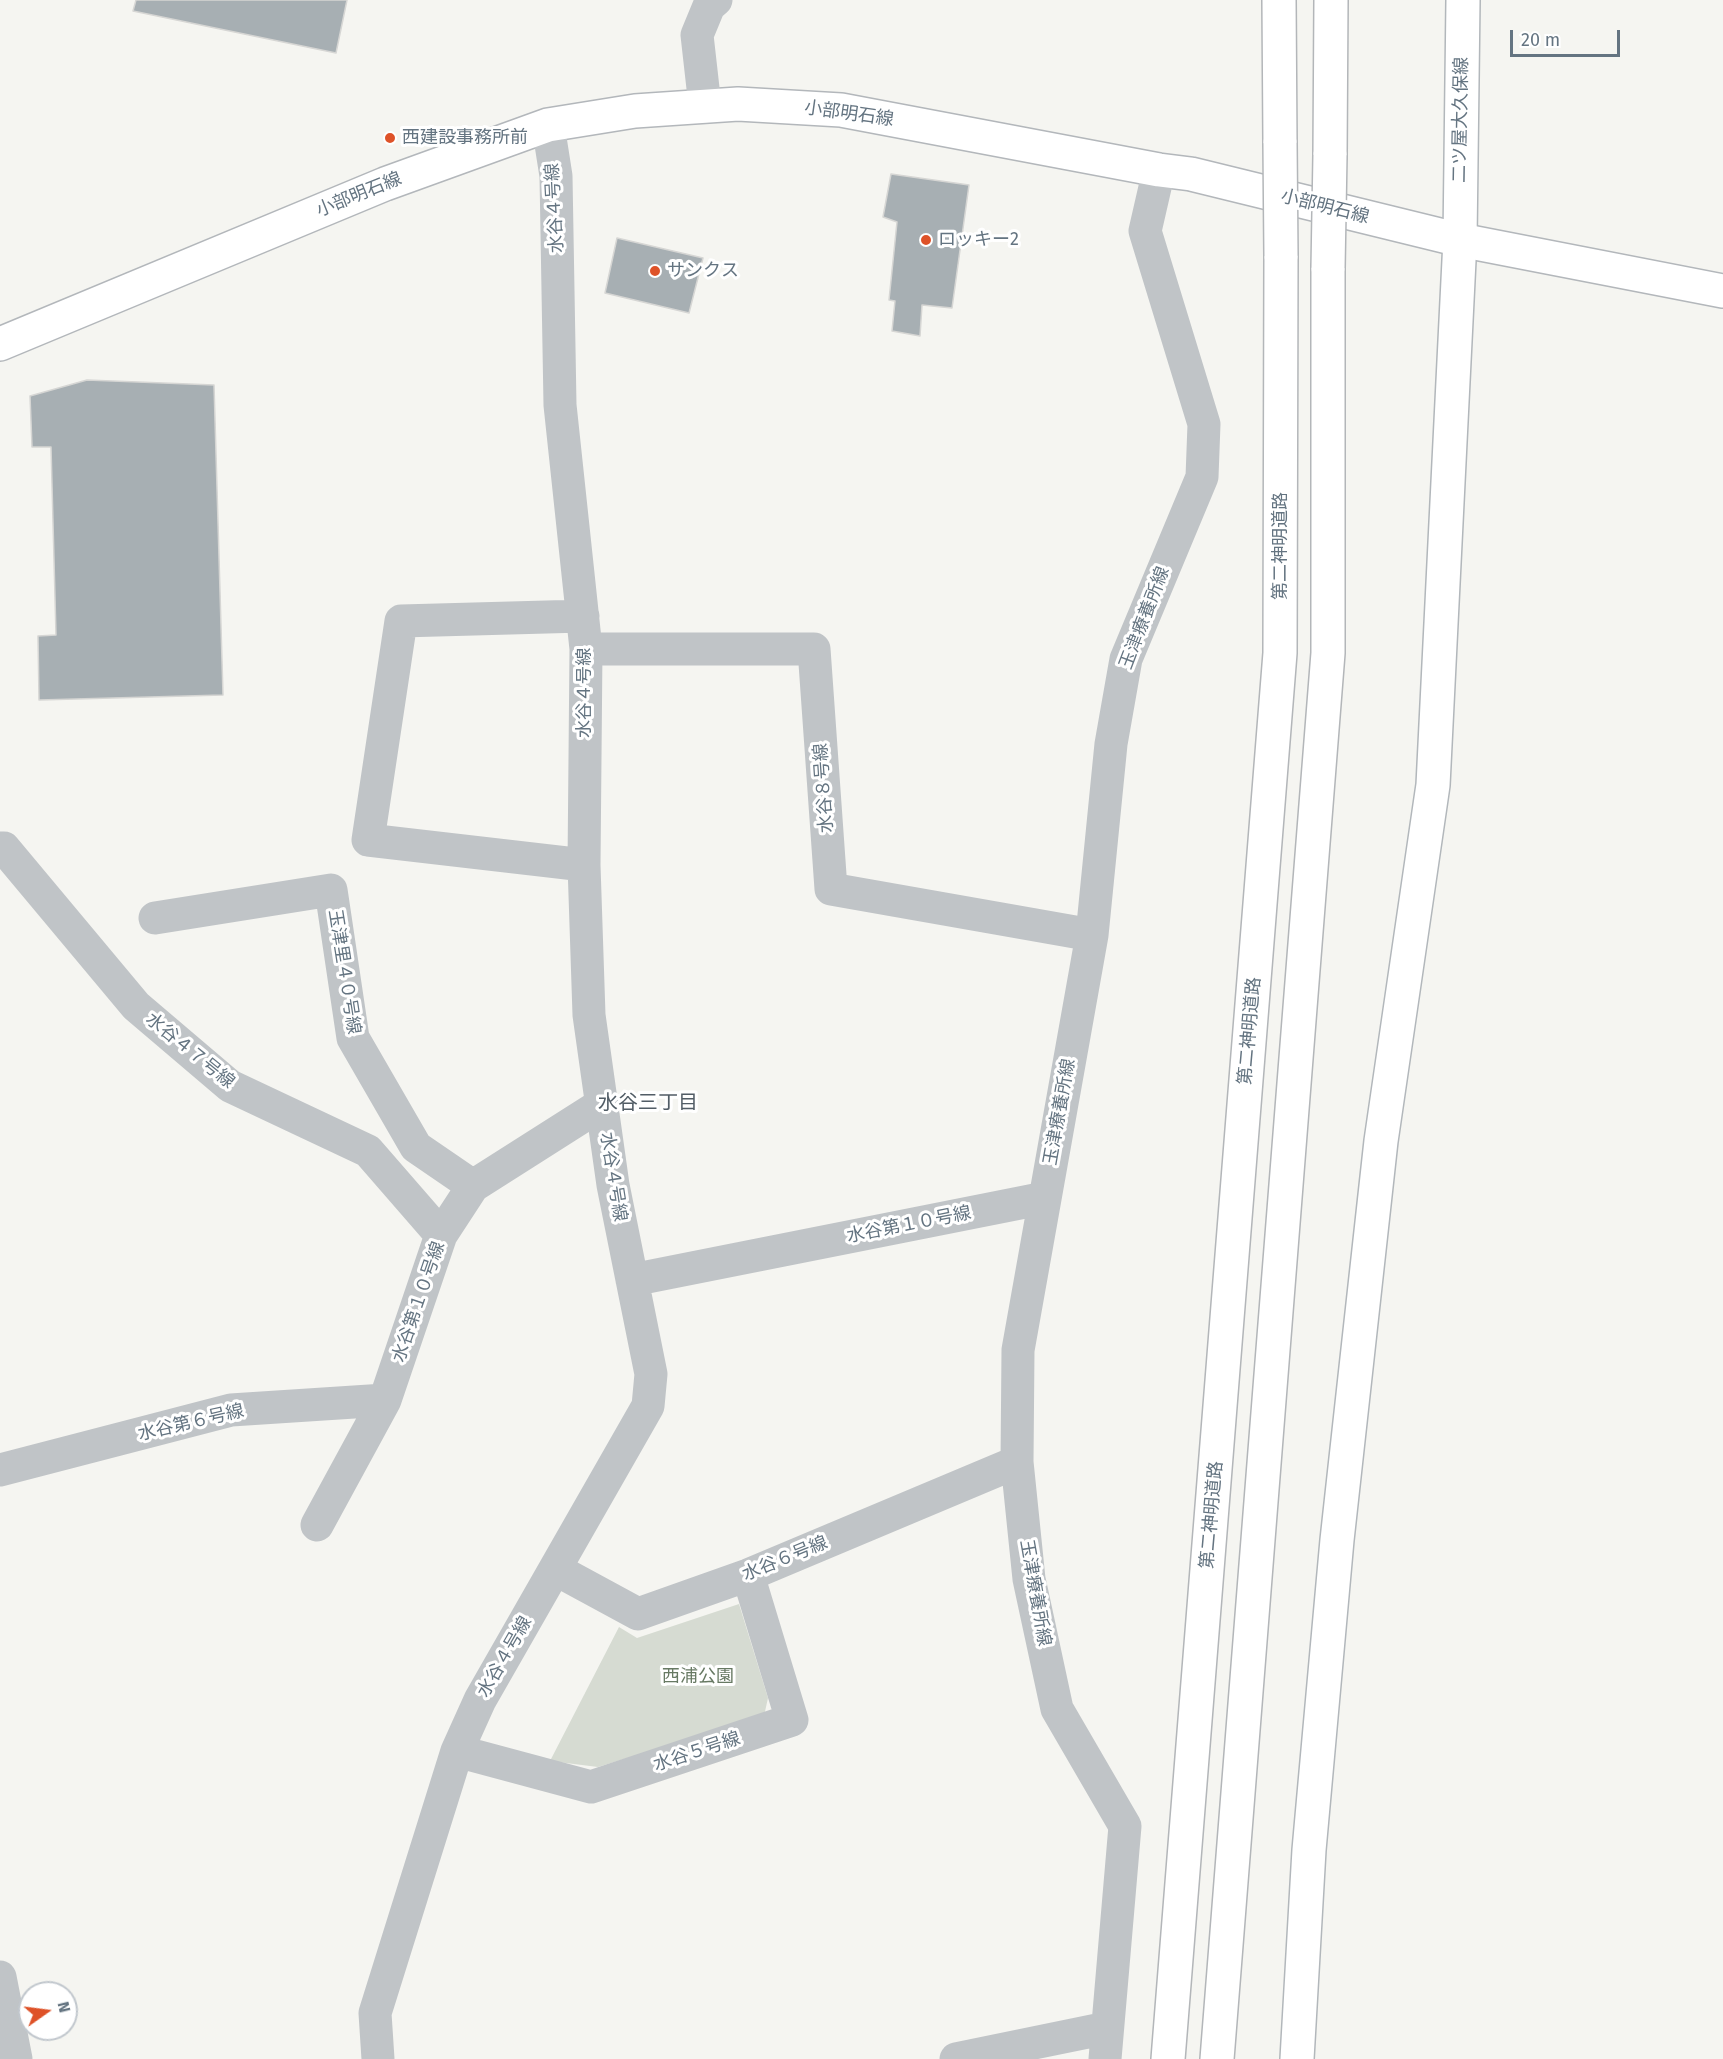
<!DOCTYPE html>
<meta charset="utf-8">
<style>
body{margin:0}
#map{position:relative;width:1723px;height:2059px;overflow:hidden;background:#f5f5f1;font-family:"Fira Sans",sans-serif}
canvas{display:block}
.north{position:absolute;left:18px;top:1981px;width:60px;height:60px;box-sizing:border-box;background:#fff;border:2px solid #c1c7cd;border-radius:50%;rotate:76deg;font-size:16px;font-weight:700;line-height:24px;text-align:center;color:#647481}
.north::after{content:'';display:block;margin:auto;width:21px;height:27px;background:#de5228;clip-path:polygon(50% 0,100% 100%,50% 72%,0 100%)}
.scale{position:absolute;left:1510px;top:30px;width:110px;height:27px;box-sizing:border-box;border:3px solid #647481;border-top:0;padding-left:8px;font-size:18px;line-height:21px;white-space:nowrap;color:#647481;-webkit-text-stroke:4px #fff;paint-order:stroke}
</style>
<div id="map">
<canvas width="1723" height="2059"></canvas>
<div class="north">N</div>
<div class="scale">20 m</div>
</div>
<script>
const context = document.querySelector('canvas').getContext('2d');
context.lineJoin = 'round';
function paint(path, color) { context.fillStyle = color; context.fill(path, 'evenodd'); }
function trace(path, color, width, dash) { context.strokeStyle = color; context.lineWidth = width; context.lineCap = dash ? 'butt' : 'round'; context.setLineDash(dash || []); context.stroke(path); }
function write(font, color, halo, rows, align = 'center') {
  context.font = font + ' "Fira Sans","Noto Sans JP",sans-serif'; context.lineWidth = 6; context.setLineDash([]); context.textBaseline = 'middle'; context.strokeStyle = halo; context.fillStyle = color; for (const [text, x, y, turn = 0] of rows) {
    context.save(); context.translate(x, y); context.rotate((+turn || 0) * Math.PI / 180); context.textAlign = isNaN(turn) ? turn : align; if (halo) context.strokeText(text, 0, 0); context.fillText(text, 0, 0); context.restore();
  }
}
paint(new Path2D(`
 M739,1604l29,94 -4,18 -166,51 -48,-6 69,-134 18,11z`), '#d6dbd2');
const building = new Path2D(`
 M136,0h211l-11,53 -203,-42z
 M891,174l78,11 -17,123 -30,-3 -2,31 -28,-5 3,-30 -6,-1 8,-78 -14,-5z
 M617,238l86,20 -14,55 -84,-20z
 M87,380l127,5 9,310 -184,5 -1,-64 18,-1 -5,-188h-19l-2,-51z`);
paint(building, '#a7afb3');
trace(building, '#d6d6d4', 1.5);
const secondary = new Path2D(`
 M1297,2059l12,-209 28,-310 44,-399 52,-356 27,-545 3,-240`);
const primary = new Path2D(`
 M0,344l385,-160 163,-59 87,-14 103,-7 103,6 318,60 32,4 269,66 263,51`);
const highway = new Path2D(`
 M1279,0l1,143
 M1330,155l1,-155
 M1168,2059l112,-1406 1,-397
 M1217,2059l111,-1406v-385`);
trace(secondary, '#b2b7bb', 36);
trace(primary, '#b3b7bb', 36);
trace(highway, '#b3b6b9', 36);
trace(new Path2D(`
 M705,106l-8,-71 12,-29 7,-6
 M583,616l-182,5 -33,219 216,25
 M586,649h228l17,240 261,46
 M0,848h4l132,158 94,80 138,65 73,84
 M155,918l176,-28 22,148 63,109 57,39
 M632,1280l413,-82
 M0,1470l231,-60 154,-10
 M317,1525l68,-125 56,-165 32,-49 129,-82
 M555,1569l83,45 110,-39 269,-113
 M457,1751l134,36 201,-67 -44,-145
 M0,1977l16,82
 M378,2059l-3,-46 82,-262 23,-51 168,-294 3,-32 -38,-189 -24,-170 -5,-150 2,-216 -26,-244 -4,-229 -8,-51
 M956,2059l151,-31
 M1105,2059l20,-233 -68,-117 -28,-130 -12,-117 1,-112 74,-415 19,-191 15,-85 76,-182 2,-53 -59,-193 14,-61`), '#c0c4c7', 33);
trace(secondary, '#fff', 33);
trace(primary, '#fff', 33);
trace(highway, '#fff', 33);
const highwayBridge = new Path2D(`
 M1280,143l1,113
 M1328,268l2,-113`);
trace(highwayBridge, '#b3b6b9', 36, []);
trace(highwayBridge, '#fff', 33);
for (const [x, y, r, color] of [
 [390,138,6,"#de5228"],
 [926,240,6,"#de5228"],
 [655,271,6,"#de5228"]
]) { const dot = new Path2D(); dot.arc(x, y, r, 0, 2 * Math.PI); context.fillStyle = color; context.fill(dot); trace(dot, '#fff', 2); }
write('18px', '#647481', '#fff', [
 ["小部明石線",849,114,8],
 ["二ツ屋大久保線",1461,120,-89],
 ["小部明石線",359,195,-22],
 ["小部明石線",1325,207,14],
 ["水谷４号線",555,208,-93],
 ["第二神明道路",1281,546,-90],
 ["玉津療養所線",1145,618,-69],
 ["水谷４号線",585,693,-90],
 ["水谷８号線",824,788,-94],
 ["玉津里４０号線",344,972,81],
 ["第二神明道路",1250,1031,-85],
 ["水谷４７号線",190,1051,39],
 ["玉津療養所線",1060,1112,-80],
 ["水谷４号線",613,1177,81],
 ["水谷第１０号線",909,1225,-11],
 ["水谷第１０号線",419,1302,-71],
 ["水谷第６号線",191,1423,-13],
 ["第二神明道路",1212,1515,-85],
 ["水谷６号線",785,1559,-22],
 ["玉津療養所線",1035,1593,80],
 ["水谷４号線",505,1657,-60],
 ["水谷５号線",697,1752,-18]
]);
write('18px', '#647481', '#fff', [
 ["西建設事務所前",402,138],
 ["ロッキー2",938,240],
 ["サンクス",667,271]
], 'left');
write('18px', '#677963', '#fff', [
 ["西浦公園",698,1677]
]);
write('20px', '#525d66', '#fff', [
 ["水谷三丁目",648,1103]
]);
</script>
